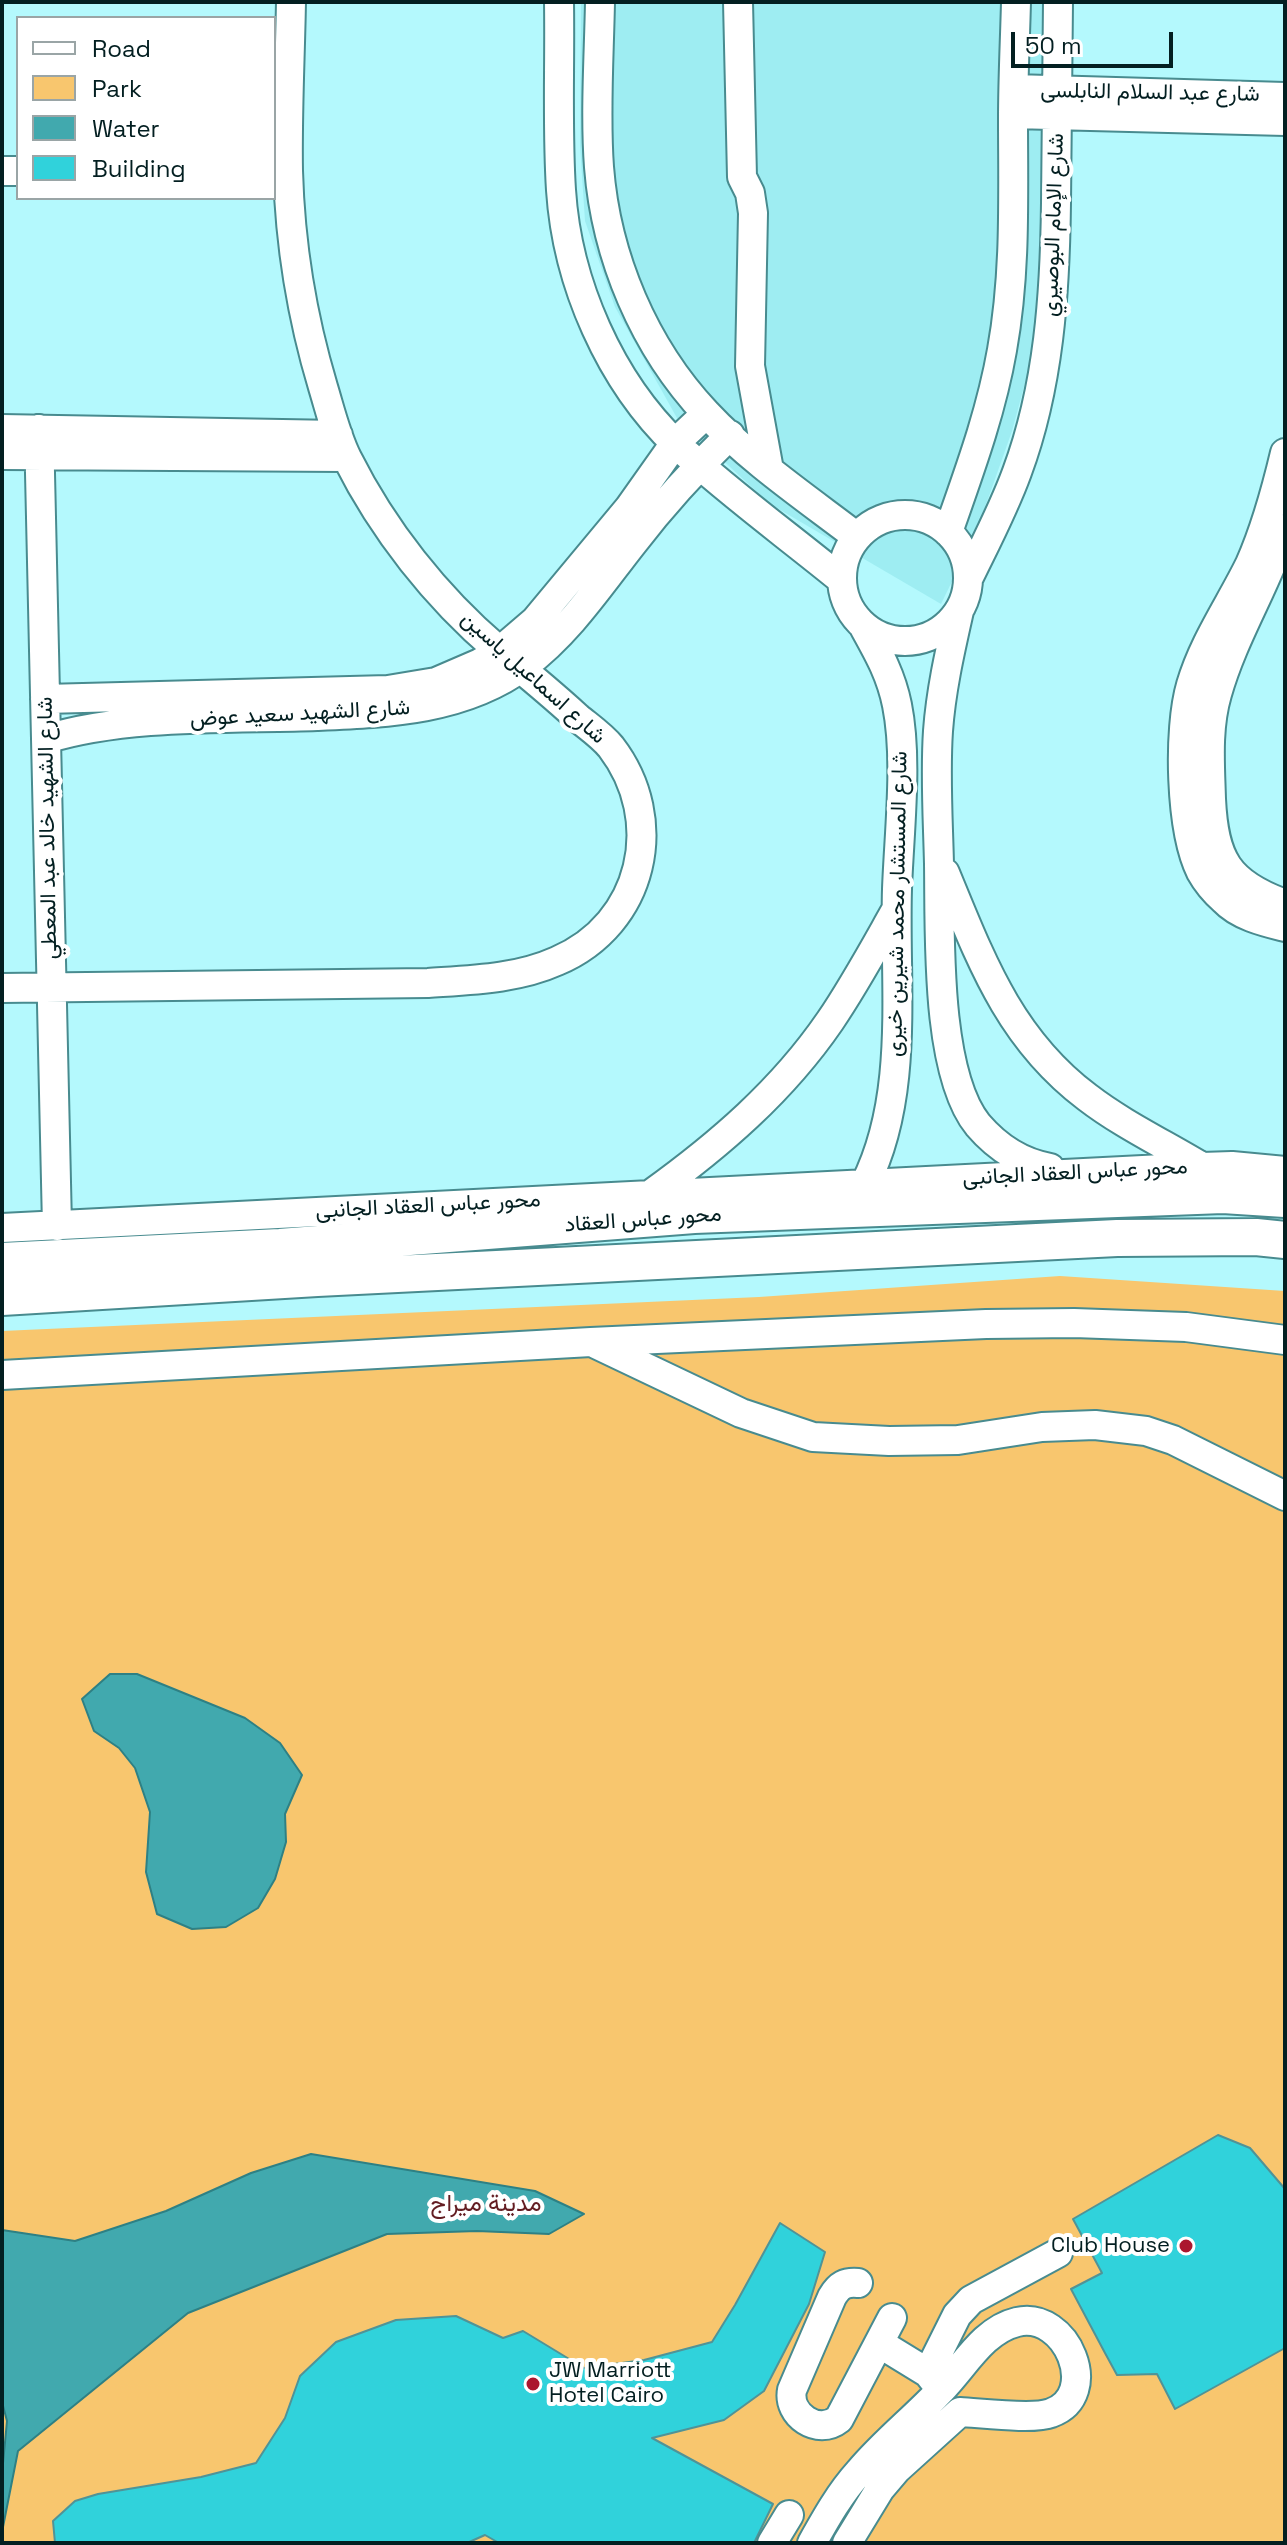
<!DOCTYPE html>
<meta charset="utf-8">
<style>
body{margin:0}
#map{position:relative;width:1287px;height:2545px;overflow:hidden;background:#b4f9fd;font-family:"Space Grotesk",sans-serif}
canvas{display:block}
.frame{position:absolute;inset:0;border:4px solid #031f21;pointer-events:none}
.legend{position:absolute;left:16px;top:16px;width:260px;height:184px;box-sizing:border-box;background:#fff;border:2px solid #9aa5a6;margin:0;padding:10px 14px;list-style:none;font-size:24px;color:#031f21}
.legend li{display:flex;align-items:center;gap:16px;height:40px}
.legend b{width:40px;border:2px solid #9aa5a6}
.scale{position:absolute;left:1011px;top:32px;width:162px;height:36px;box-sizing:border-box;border:4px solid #031f21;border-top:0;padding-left:10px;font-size:24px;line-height:28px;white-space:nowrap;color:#031f21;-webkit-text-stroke:6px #fff;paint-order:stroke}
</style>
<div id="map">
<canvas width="1287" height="2545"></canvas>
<div class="frame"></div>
<ul class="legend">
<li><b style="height:10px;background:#fff"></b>Road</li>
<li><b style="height:22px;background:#f8c66e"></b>Park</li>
<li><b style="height:22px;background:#41a9ae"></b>Water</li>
<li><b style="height:22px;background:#30d2db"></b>Building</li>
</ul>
<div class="scale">50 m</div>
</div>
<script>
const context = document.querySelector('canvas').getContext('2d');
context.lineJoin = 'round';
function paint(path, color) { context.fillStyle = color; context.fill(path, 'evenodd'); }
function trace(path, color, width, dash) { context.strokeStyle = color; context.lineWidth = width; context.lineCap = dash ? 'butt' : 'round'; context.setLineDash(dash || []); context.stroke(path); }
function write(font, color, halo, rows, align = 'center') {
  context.font = font + ' "Space Grotesk",Vazirmatn,sans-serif'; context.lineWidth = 8; context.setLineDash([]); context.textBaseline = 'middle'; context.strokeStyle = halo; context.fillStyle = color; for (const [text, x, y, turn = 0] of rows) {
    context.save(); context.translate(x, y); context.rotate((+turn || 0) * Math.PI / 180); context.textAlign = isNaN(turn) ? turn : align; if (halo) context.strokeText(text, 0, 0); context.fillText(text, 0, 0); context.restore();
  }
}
paint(new Path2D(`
 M581,2h466v109l-13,239 -22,81 -35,99 -36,74 -171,-100 -93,-86 -62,-111 -30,-86 -5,-76z`), '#9eedf2');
paint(new Path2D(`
 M1060,1276l225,15v1252h-1283v-1212l757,-34z`), '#f8c66e');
const water = new Path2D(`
 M110,1674h27l108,44 35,25 22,32 -17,39 1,28 -11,37 -17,29 -32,19 -34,2 -35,-15 -11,-42 4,-60 -15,-44 -16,-20 -25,-17 -12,-32z
 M311,2154l224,37 49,23 -35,20 -72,-3 -90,3 -199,79 -170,138 -16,81v-58l5,-53 -5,-19v-172l73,11 91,-30 85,-38z`);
paint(water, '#41a9ae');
trace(water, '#2e8084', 2);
const building = new Path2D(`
 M1218,2135l32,13 35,41v159l-110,61 -18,-35 -40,1 -12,-22 -34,-64 31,-16 -29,-54z
 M780,2223l45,29 -16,52 -45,87 -40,29 -72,18 121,66 -19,39h-255l-14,-8 -18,8h-412l-2,-22 22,-20 23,-7 103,-17 55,-14 29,-45 15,-42 36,-34 60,-22 60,-4 47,22 20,-7 61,37 60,-8 68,-18 23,-37z`);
paint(building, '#30d2db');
trace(building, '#509397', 2);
const minor = new Path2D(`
 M559,2c1,63 -2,126 2,188 6,93 49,191 116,255 52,48 110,90 165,135
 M600,2c-1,54 -5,111 -1,165 7,90 45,180 107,246 44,47 100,85 151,124
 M738,2l4,175 8,16 3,20 -3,153 19,104
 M1014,89l271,8
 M1013,114l272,7
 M2,171h16
 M2,429l336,6
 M39,429l18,797
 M1285,453c-9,38 -19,75 -35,111 -20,41 -46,77 -59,121 -13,44 -11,145 10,187 5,9 15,21 23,28 15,16 41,22 61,27
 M2,455l344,2
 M842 578a63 63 0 1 1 126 0a63 63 0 1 1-126 0Z
 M1285,529c-19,57 -52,108 -68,165 -10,34 -7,70 -6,105 3,60 16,84 74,105
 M948,532c21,-60 43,-119 54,-182 14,-77 11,-154 11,-232 0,-38 2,-77 3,-116
 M969,577c17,-35 35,-69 48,-105 32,-86 38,-179 39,-269 1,-67 1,-134 2,-201
 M959,611c-9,40 -18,79 -21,120 -3,44 0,89 1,133 1,68 -4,208 39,261 19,22 43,38 72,43
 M864,627c15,27 27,48 33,78 11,54 2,128 0,184 -3,97 13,206 -32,295
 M45,699l343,-9 48,-8 44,-19 20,-12 35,-30 94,-113 46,-65 31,-29
 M46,739c81,-25 186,-20 271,-23 72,-3 148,-6 208,-51 44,-33 74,-79 108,-122 30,-39 62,-74 97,-108
 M945,873c36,87 64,165 142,224 35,27 77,47 115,70
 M2,988l426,-5c44,-3 89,-4 129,-22 87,-37 110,-141 54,-214 -9,-11 -22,-20 -33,-29 -26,-24 -54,-47 -81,-69 -61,-52 -114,-119 -150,-191 -11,-22 -17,-48 -24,-71 -21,-70 -33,-143 -35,-216 -1,-56 2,-113 3,-169
 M651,1194c68,-49 131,-103 179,-173 24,-35 45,-74 66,-111
 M2,1228l1200,-61 30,-1 53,5
 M596,1344l145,69 72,24 76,4 69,-1 84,-13 53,-2 51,6 27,9 112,56
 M2,1375l589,-33 395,-18 88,-1 112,4 99,13
 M858,2283c-13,-1 -19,2 -26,14l-40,93c-5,25 26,46 47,29l53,-101
 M879,2343l49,30 11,14
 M928,2373l29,-58 14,-15 87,-47
 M772,2543l17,-28
 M812,2543c14,-25 28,-50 47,-71 25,-30 56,-54 82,-82 23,-23 42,-60 76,-68 50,-12 85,73 34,91 -18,7 -70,0 -91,-1l-63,57 -17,20 -33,54`);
const major = new Path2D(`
 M2,1261l278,-14 414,-32 529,-20 62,4
 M2,1297l315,-19 800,-40 139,-1 29,3`);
trace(minor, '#488b8f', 32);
trace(major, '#488b8f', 40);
trace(minor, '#fff', 28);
trace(major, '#fff', 36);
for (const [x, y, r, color] of [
 [1186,2246,8,"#ab162e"],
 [533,2384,8,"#ab162e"]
]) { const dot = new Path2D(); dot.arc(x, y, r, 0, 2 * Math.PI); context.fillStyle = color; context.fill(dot); trace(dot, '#fff', 3); }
write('22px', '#031f21', '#fff', [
 ["شارع عبد السلام النابلسى",1150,93,1],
 ["شارع الإمام البوصيري",1054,225,-88],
 ["شارع اسماعيل ياسين",533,678,42],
 ["شارع الشهيد سعيد عوض",300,714,-3],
 ["شارع الشهيد خالد عبد المعطي",48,828,-91],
 ["شارع المستشار محمد شيرين خيرى",898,904,-89],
 ["محور عباس العقاد الجانبى",1075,1173,-3],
 ["محور عباس العقاد الجانبى",428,1206,-3],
 ["محور عباس العقاد",643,1220,-4]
]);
write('22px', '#031f21', '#fff', [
 ["Club House",1170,2246],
 ["JW Marriott",549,2371,"left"],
 ["Hotel Cairo",549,2396,"left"]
], 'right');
write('24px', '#631d22', '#fff', [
 ["مدينة ميراج",486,2204]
]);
</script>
